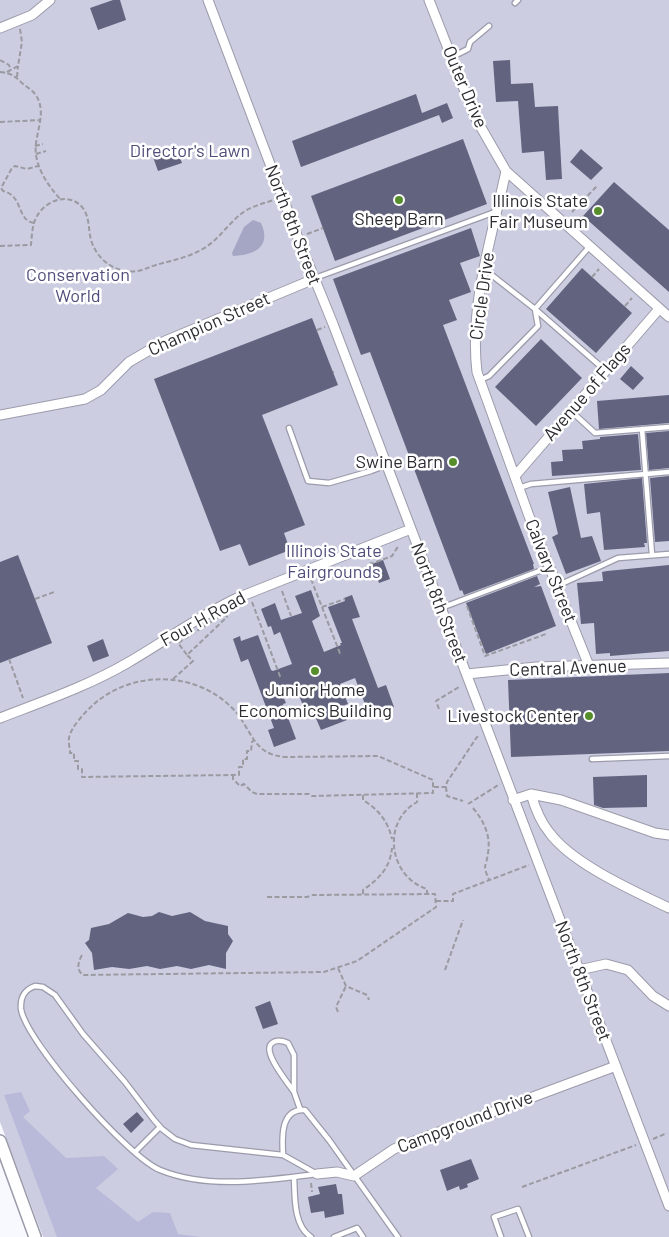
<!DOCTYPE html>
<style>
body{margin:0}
canvas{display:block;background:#f8f8ff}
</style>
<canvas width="669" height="1237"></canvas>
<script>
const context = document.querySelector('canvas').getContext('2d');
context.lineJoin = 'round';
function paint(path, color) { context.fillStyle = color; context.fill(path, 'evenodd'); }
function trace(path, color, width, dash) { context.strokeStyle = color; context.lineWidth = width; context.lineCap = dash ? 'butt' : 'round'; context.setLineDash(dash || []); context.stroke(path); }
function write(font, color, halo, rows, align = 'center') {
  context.font = font + ' Barlow,sans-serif'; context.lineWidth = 5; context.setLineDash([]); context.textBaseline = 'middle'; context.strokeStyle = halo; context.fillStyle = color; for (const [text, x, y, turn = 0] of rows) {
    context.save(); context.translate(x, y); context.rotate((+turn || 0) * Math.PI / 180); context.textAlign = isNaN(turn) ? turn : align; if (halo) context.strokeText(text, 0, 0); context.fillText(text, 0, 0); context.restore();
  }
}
paint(new Path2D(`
 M0,0h669v1237h-626l-43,-115z`), '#cccde1');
paint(new Path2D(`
 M21,1092l9,19 -7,6 43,41 38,-2 14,13 -22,19 42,34 15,-10 17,1 8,21 23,3h-144l-53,-142z`), '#b9bad9');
paint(new Path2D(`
 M253,220l8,3c11,24 -7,32 -28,33l-1,-3 12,-26z`), '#a5a5c4');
paint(new Path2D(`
 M113,0h7l6,20 -28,10 -8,-22z
 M510,60l1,24 22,-1 2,24 23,-1 4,73 -16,1 -2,-29 -22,2 -4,-52 -22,1 -3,-41z
 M416,94l6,19 25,-10 6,15 -11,5 -3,-8 -138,52 -9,-26z
 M463,139l24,65 -152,57 -24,-65z
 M176,148l6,15 -24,8 -5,-14z
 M581,149l22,19 -12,12 -21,-18z
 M614,182l55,48v62l-86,-76z
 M471,228l9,28 -20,7 11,29 -22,8 8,20 -14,5 91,239h-1l1,5 -70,26 -2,-5 -2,1 -90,-239 -9,3 -28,-76z
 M582,268l50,45 -36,40 -50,-44z
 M312,318l26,67 -76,30 43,110 -21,8 6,17 -41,16 -9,-22 -20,7 -66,-172z
 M541,339l41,39 -46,48 -41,-39z
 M631,366l13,12 -11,12 -13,-11z
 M669,395v28l-70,6 -2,-28z
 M669,431v37l-20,2 -3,-37z
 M638,434l3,36 -89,6 -1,-14 12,-1 -1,-11 21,-1 -1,-8 18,-2v-2z
 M669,476v65l-14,1 -5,-64z
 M642,478l5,65h-3l1,4 -41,3 -4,-38 -13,2 -3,-30z
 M570,487l11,51 11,-2 9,25 -35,13 -14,-37 6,-3 -10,-42z
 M18,555l34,88 -52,20v-101z
 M383,560l7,19 -11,4 -7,-19z
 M669,565v86l-59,5v-3l-14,1 -2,-31 -13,1 -4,-41 26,-2 -1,-9 5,-1z
 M537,576l3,8 -6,3 7,-1 15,40 -70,28 -20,-51z
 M311,590l9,26 -8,5 12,31 17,-7 -1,-2h2l-14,-36 17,-6 -1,-3 8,-3 8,22 -8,2 26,69 8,-3 8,22 -8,3 -1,-4 -17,6 -13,-34 -15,6 8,20 -6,2 5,14 -26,10 -6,-14 -7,2 -12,-30 -14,6 4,9 -3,1 13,35 -22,8 -6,-17 6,-2 -26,-69 -7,3 -8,-23 7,-3 1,5 17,-6 13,35 2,1 19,-7 -12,-32 -6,3 -3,-9 -3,1 -7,-18 14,-6 6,17 21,-7 -7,-17z
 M103,639l6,17 -16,6 -6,-16z
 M669,673v78l-158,6 -3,-77z
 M647,775v32l-44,1 -9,-3 -1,-28z
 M159,912l13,4 18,-4 15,9 23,5v8l5,7 -7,12v16l-17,-4 -18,4 -14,-3 -17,3 -13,-3 -18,3 -17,-2 -18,3 -2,-17 -7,-10 4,-3 2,-12 18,-4 19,-11 15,4 9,-1z
 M270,1001l8,23 -15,5 -8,-22z
 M137,1112l7,8 -13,13 -8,-9z
 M471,1159l8,20 -12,5 1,3 -8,3 -1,-4 -12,5 -7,-21z
 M336,1184l2,10h4l2,20 -19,4 -1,-7 -13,2 -3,-16 12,-3 -2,-7z`), '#62637f');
const lane = new Path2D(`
 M515,3l3,-3
 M452,57l16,-8 2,-7 19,-16
 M484,269l51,40 71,62
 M315,278l180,-66
 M480,380l9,-4 49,-50 -3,-17 55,-63
 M571,411l24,22 74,-6
 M289,428l19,53 21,2 42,-12 16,-6
 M642,429l10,126
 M519,488l12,-4 138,-12
 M557,586l61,-28 51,-4
 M441,608l109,-41
 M592,759l77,-3
 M35,986l8,1 12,8 28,39 42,48 29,38 8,9 13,10 16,6 92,10 34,19c-50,6 -108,16 -157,-4 -31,-12 -134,-128 -139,-161 -1,-12 3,-19 14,-23z
 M294,1092c-6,-9 -33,-41 -22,-49 5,-4 11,-2 16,0l6,12v37l6,17
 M135,1152l25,-25
 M283,1155c-1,-16 -3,-47 22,-45l24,30 69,97
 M294,1177c1,19 -1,48 17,60
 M334,1237l23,-9 6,9
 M501,1237l-7,-20 24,-8 11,28`);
const street = new Path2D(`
 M208,0l90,238 35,86 336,882
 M429,0l46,117 31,54 163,146
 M0,28l32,-13 18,-15
 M506,171c-14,66 -37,134 -29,201l52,144 60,150
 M0,415l85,-16 16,-9 28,-28 36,-21 149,-62
 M515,476l144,-167
 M467,674l69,-7 133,-4
 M0,718c44,-17 88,-32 129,-56 36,-21 70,-46 108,-64l174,-69
 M531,794c4,14 9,27 18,38 23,32 85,59 120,76
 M513,800l18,-6 30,6 94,33 14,2
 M579,970l27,-6 22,6 25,26 16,10
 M317,1174l20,-2 17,4 40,-27 10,-4 212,-79`);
const secondary = new Path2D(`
 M0,1141l35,96`);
trace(lane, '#9b9bab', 7);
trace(street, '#9b9bab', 11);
trace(secondary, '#9b9bab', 14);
trace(new Path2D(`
 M0,60l9,5 2,5
 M0,72c11,1 15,4 23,12 4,3 9,6 12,10 14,19 -2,41 1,61 3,18 13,31 24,44
 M7,72l11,-6 4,-24 -2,-13
 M17,77l1,-11
 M0,122l40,-2
 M35,146l8,-2
 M36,154l10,-3
 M572,212l25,-26
 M34,223c-18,-3 -10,-27 -31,-32l-2,-3 11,-20 3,-2 12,3 11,-3
 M307,234l16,-6
 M0,246l31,-1c1,-10 1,-21 6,-29 9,-16 32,-24 45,-9 8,10 6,21 9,33 6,20 25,34 46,31 7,-1 12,-4 19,-6 17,-5 35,-8 50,-18 15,-10 24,-26 39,-36 8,-5 19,-8 29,-11
 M592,277l7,-8
 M625,306l7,-8
 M317,330l8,-3
 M333,372h1
 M368,555l3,9 21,-8 7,-11
 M311,579l30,77
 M282,591l9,25
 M35,599l19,-7
 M252,602l29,77
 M467,606l18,50 61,-22
 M322,607l23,-8
 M225,613l2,4 -40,38 -9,-12z
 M9,659l14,39
 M173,679l20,-18 -6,-6
 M439,709l-3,-8 23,-14
 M233,775v4l7,7 4,-2 8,8 5,2h52l3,2 121,-3v-13l-55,-24 -92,1c-33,-2 -33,-25 -51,-46 -36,-40 -101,-42 -141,-7 -8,7 -24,24 -25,34 -1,4 1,10 1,15h4v8h4v8h4v8l151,-2h6v-8h4v-8h4v-8h4l1,-9 2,-2
 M434,787h12l1,-5 30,-45 3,-1
 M446,787l1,9 16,5
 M417,793v9c-36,20 -28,75 10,87v5
 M363,795v5c15,9 25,21 29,39
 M468,804l32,-20
 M473,808c11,13 18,28 15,45 -2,16 -6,10 1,27
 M363,894v-4c16,-11 27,-22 29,-42
 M436,901h17v-7l76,-29
 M82,955c-4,7 -6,15 1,20l241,-3 33,-11 79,-54 -1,-13 -122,1 -6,2h-40
 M338,968l8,18 21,9 2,5
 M445,970l18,-50
 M338,1012l-2,-5 10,-21
 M653,1139l14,-6
 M311,1183l1,9
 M522,1187l114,-42`), '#9a9aa1', 2, [5, 2.5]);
trace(lane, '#fff', 4.5);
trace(street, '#fff', 9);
trace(secondary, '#fff', 11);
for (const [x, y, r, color] of [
 [399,200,5,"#568e2b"],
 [598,211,5,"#568e2b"],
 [453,462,5,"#568e2b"],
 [315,671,5,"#568e2b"],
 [589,716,5,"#568e2b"]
]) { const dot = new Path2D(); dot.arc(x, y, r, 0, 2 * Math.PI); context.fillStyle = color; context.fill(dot); trace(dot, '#fff', 2); }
write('18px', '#2b2b31', '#fff', [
 ["Outer Drive",465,87,67],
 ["North 8th Street",293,225,69],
 ["Circle Drive",482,296,-82],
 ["Champion Street",209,324,-24],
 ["Avenue of Flags",587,392,-49],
 ["Calvary Street",551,571,68],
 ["North 8th Street",439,603,69],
 ["Four H Road",203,619,-29],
 ["Central Avenue",568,668,-2],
 ["North 8th Street",583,981,69],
 ["Campground Drive",465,1122,-21]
]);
write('18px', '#4f4d7b', '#fff', [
 ["Director's Lawn",190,151],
 ["Conservation",78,275],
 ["World",78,296],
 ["Illinois State",334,551],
 ["Fairgrounds",334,572]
]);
write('18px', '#2b2b31', '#fff', [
 ["Illinois State",588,201],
 ["Fair Museum",588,222],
 ["Sheep Barn",399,219,"center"],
 ["Swine Barn",443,462],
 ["Junior Home",315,690,"center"],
 ["Economics Building",315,711,"center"],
 ["Livestock Center",579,716]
], 'right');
</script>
